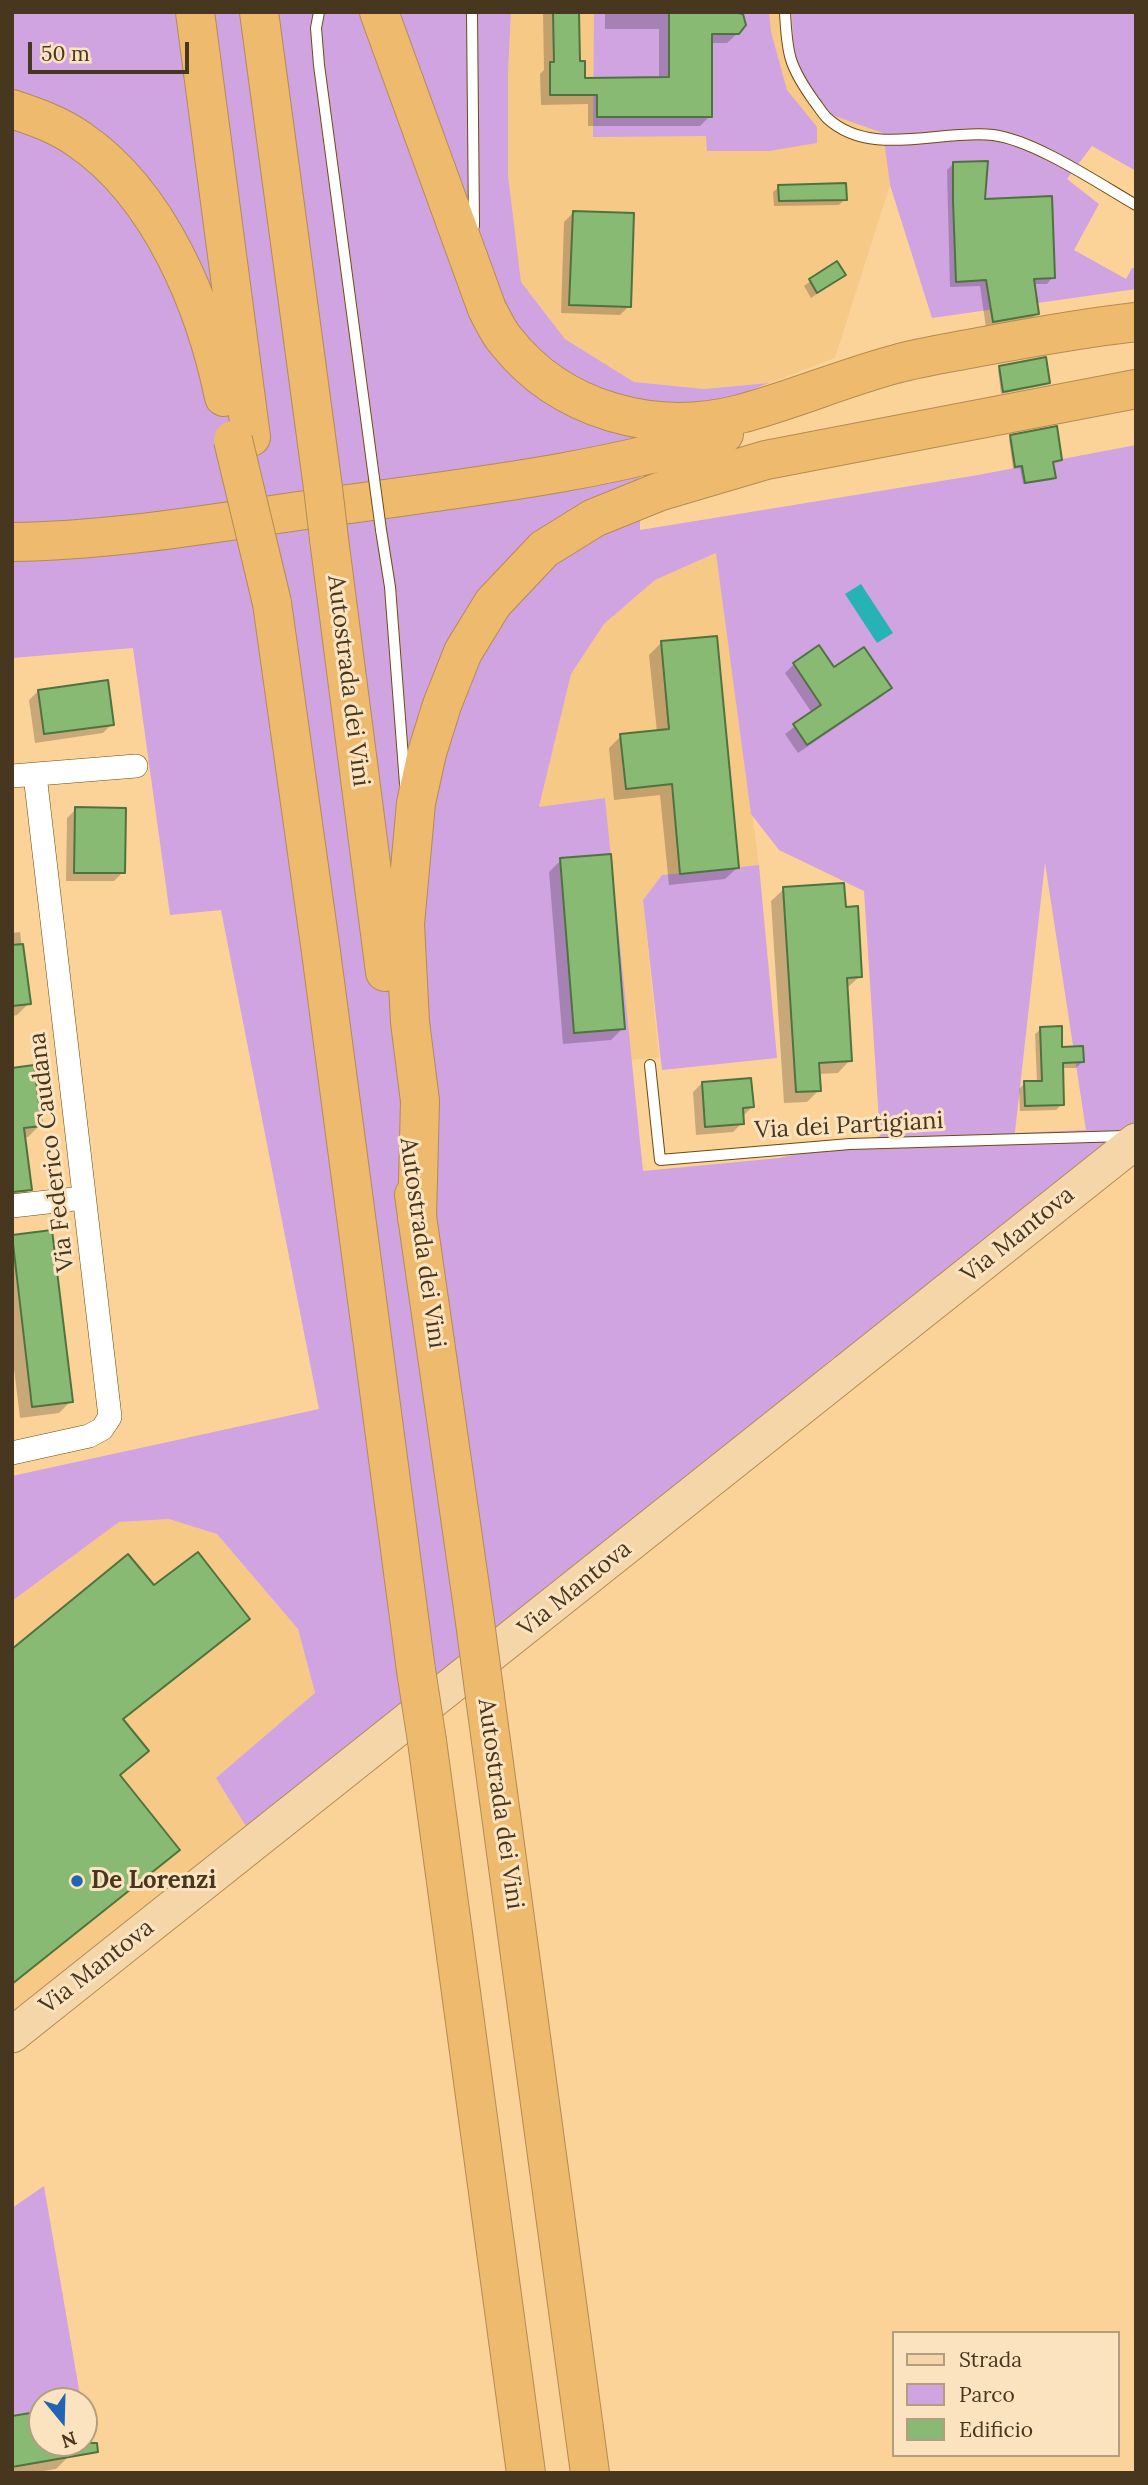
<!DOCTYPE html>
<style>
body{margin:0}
#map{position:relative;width:1148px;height:2485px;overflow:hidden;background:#fbd398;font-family:Lora,serif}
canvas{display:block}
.frame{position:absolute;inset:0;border:14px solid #47371f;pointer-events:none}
.legend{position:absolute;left:892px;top:2331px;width:228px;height:126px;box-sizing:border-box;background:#fce3c0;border:2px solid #b49e80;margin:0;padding:9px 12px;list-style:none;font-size:21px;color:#47371f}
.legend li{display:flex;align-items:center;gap:14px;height:35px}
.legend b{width:35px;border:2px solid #b49e80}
.north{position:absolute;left:28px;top:2387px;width:70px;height:70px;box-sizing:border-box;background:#fce3c0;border:2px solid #b49e80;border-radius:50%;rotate:161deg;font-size:19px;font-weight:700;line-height:28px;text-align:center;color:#47371f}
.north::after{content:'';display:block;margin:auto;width:24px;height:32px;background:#2363b4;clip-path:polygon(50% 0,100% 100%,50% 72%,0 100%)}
.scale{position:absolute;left:28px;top:42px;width:161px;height:32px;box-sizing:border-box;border:4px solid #47371f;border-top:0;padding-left:9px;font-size:21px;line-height:24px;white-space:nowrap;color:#47371f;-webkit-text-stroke:5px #fce3c0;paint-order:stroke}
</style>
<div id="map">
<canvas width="1148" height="2485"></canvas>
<div class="frame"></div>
<ul class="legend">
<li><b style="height:9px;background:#f4d6a8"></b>Strada</li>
<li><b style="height:19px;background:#d0a3e1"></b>Parco</li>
<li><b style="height:19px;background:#89ba73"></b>Edificio</li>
</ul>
<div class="north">N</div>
<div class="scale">50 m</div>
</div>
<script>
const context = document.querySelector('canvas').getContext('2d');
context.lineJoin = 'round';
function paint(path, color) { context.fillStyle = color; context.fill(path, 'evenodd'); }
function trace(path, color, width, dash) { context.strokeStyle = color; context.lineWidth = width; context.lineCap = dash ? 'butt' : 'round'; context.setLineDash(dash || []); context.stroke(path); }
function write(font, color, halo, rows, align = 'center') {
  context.font = font + ' Lora,serif'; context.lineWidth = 6; context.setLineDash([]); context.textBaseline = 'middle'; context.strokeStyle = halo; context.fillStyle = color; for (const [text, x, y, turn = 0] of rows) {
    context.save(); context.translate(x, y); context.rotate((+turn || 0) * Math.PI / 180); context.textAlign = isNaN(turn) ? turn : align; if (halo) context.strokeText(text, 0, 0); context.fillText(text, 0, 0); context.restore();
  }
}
paint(new Path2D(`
 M511,12h281l1,54 39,49 51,17 7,53 -55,173 -66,25 -65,6 -70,-7 -69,-43 -44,-57 -13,-106v-104z
 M717,553l42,312 -97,10 -19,25 16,157 -28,3 -26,-262 -66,10 32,-134 33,-50 51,-44z
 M169,1519l48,15 81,95 17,65 -99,84 31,50 -235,193v-420l107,-79z`), '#f6c987');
paint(new Path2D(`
 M12,12h499l-3,60v103l13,107 44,57 69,43 70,7 65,-6 -74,29 -56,-5 1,123 338,-55 158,-30v715l-271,207 -31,-10 -282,242 -305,229 -31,-50 99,-85 -17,-64 -81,-95 -48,-15 -50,3 -107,79v-125l307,-67 -98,-499 -51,5 -37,-267 -121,10zM716,553l35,261 28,36 85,41 16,245 -101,22 -136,13 -38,-373 -66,9 32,-133 33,-50 51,-44zM1045,863l41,267 -71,3v-1z
 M594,12h175l2,20 16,58 30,37v16l-48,8h-62l-1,-15 -113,1z
 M792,12h344v159l-44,-25 -25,33 32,25 -25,46 52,29 6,-11h4v21l-204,29 -42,-133 -7,-52 -51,-18 -39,-49z
 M759,865l18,193 -115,12 -19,-170 19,-25z
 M44,2186l37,215h-39v9l-30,5v-207z`), '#d0a3e1');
paint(new Path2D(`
 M861,584l32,49 -16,10 -32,-49z`), '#27b3b5');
paint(new Path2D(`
 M543,12h34l1,51 6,17 75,-1v-50h-54v-17h119l14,21 -11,10h-17v73l-10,10h-112v-22l-47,1 -1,-31 4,-4z
 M953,164l30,37 70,76 -6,7h-14l5,29 -7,7 -45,8 -6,-42 -30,1 -3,-117z
 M779,187l66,12 -6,6 -65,1 -1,-14z
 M573,213l56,93 -9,9 -59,-2 3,-91z
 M836,263l7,12 -32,23 -7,-12z
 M1000,367l48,16 -2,2 -45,9 -3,-24z
 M1011,437l49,22 -8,4 2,14 -2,3 -29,4 -3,-16 -7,1 -4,-30z
 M661,643l77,224 -13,12 -56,6 -9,-90 -46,5 -5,-52 12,-12 36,-4 -8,-77z
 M794,664l39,6 57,18 -9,9 -83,56 -13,-19 27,-21 -27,-40z
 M38,691l74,33 -9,9 -68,10 -6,-43z
 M76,809l47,63 -9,9h-48l1,-63z
 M561,860l62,168 -12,12 -48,4 -14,-172z
 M784,889l60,20 16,67 -14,13 4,71 -12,13 -20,1 1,16 -12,12 -23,1 -13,-202z
 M20,932l9,71 -12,12 -5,1v-83z
 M1041,1029l20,19 21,14 -6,6h-14v36l-6,6 -36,1 -1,-22 6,-6h12l-2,-49z
 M12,1069l28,56 -12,12 -4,1 6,51 -12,12 -6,1z
 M702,1083l50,24 -10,10v6l-9,9 -37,3 -3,-43z
 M12,1237l59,164 -12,12 -39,5 -8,-66z
 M248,1619l-12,12 -114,90 25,30 -28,25 59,74 -166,135v-334z
 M42,2413v30h24l3,13 -13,13 -25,4h-19v-55z`), '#0003');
const building = new Path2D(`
 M553,12h26l1,49h5v17l84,-1v-65h64l10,2 3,11 -7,9h-27v83h-115v-22h-47v-33h4z
 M988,161l-3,38 67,-3 3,82 -21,1 5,35 -46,8 -7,-42 -30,2 -3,-81v-39z
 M846,183l1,17 -68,1 -1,-16z
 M573,211l61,2 -3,94 -62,-2z
 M837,261l9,14 -29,18 -8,-14z
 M1046,357l4,26 -47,9 -4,-26z
 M1057,426l5,34 -9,2 3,16 -31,5 -3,-17 -7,1 -5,-32z
 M717,636l22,232 -59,6 -8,-90 -46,5 -6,-55 49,-5 -8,-88z
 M819,645l15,22 30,-20 28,41 -85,57 -14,-21 28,-19 -28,-42z
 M108,680l6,45 -70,9 -6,-44z
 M75,807l51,1 -1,65h-51z
 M611,854l14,175 -51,4 -14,-175z
 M844,883l2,24 12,-1 4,71 -15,1 5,83 -33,2 2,28 -25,1 -13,-205z
 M23,944l8,60 -19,2v-61z
 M1062,1026v21l21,-1 1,16 -21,1 1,42 -39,1 -1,-25h18l-2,-54z
 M34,1065l8,61 -18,2 8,62 -20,2v-124z
 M751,1078l3,29 -11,1 1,16 -39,3 -3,-45z
 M52,1230l21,172 -41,5 -20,-172z
 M198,1552l52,67 -127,100 26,32 -29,24 60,75 -168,134v-335l116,-95 26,31z
 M42,2411v32h55l1,9 -86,15v-51z`);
paint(building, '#89ba73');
trace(building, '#4f733f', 2);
const lane = new Path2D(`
 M319,12l-3,16 3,37 55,413
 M472,12l2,214
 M785,12c2,42 4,54 29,89 4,5 8,12 13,17 44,41 113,11 166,17 41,5 105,48 143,70
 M381,530l9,57 15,197
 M650,1065l10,95 190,-16 276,-8`);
const street = new Path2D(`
 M12,776l124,-10
 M12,1206l71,-8
 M12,1453l77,-17 13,-7 8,-12 -75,-642`);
const primary = new Path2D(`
 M12,2035l1124,-894`);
const highway = new Path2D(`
 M195,12l56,425
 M259,12l64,476
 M379,12l108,297c6,11 11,23 19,32 55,70 149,95 234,73 53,-14 103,-36 156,-50 25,-7 52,-11 78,-16 54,-10 107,-20 162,-26
 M12,109c24,8 47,16 68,31 80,55 125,165 144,257
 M329,539l56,433
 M12,542c106,-1 211,-21 316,-35 132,-19 268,-33 396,-73
 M272,603l49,349 95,718
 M414,1195l61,427
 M417,1219l3,-118 -10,-79 -5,-98 11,-121 11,-50 15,-48 21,-53 30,-49 51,-54 50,-31 67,-27 105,-31 370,-71
 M485,1697l105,776
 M427,1741l99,732`);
trace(lane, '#6e4b0b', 12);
trace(street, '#6e4b0b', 24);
trace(primary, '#b38c52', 37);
trace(highway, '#b38c52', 40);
trace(lane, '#fff', 10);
trace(street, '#fff', 23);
trace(primary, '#f4d6a8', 35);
trace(highway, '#edba6e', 38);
const laneBridge = new Path2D(`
 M374,478l7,52`);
const highwayBridge = new Path2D(`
 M233,440l39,163
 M323,488l6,51
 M475,1622l10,75
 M416,1670l11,71`);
trace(laneBridge, '#6e4b0b', 12, []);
trace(highwayBridge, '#b38c52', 40, []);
trace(laneBridge, '#fff', 10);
trace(highwayBridge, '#edba6e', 38);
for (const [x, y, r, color] of [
 [77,1881,7,"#2363b4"]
]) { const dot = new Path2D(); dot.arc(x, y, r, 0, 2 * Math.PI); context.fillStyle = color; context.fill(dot); trace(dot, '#fce3c0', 2.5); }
write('24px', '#47371f', '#fce3c0', [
 ["Autostrada dei Vini",348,681,83],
 ["Via dei Partigiani",849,1126,-3],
 ["Via Federico Caudana",52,1152,-97],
 ["Via Mantova",1018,1235,-39],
 ["Autostrada dei Vini",422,1243,82],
 ["Via Mantova",575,1589,-39],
 ["Autostrada dei Vini",500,1804,82],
 ["Via Mantova",97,1967,-38]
]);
write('bold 24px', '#47371f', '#fce3c0', [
 ["De Lorenzi",91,1881]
], 'left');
</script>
